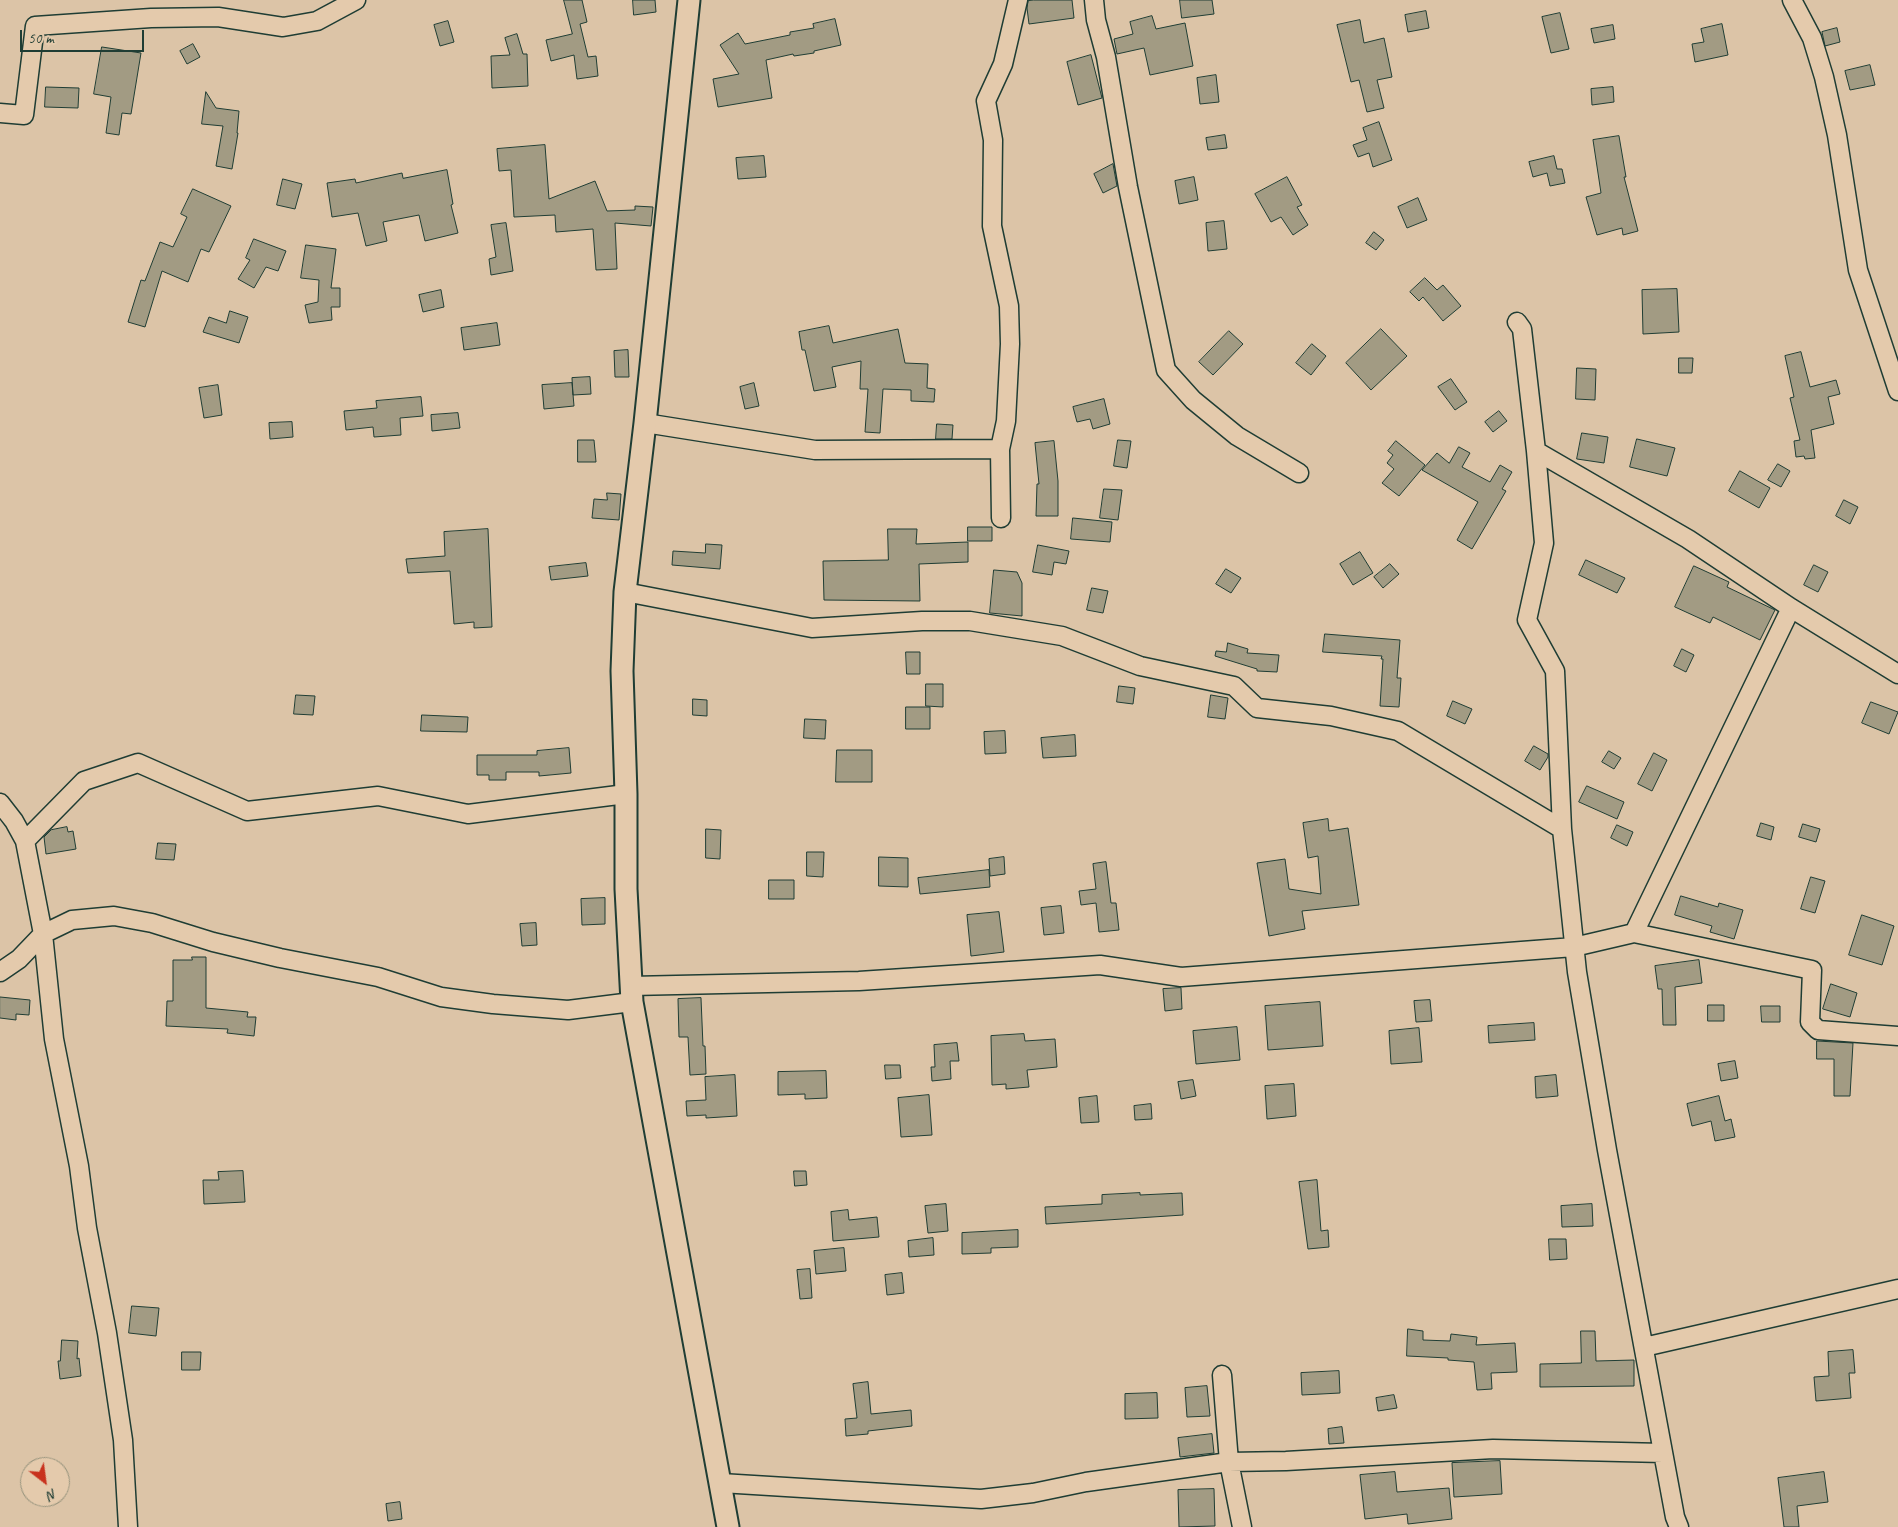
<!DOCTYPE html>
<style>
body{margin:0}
#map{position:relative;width:1898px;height:1527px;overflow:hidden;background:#dcc4a7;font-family:Caveat,sans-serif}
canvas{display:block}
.north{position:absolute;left:20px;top:1457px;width:50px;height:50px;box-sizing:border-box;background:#e4caac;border:1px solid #95927c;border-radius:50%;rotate:150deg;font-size:14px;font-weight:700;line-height:20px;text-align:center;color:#1f3d34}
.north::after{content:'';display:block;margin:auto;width:18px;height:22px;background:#c8321e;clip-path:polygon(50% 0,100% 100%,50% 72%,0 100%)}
.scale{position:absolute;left:20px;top:30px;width:124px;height:22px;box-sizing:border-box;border:2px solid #1f3d34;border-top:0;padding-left:6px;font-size:15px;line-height:18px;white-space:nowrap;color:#1f3d34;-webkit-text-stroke:4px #e4caac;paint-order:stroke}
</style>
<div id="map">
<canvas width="1898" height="1527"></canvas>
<div class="north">N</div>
<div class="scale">50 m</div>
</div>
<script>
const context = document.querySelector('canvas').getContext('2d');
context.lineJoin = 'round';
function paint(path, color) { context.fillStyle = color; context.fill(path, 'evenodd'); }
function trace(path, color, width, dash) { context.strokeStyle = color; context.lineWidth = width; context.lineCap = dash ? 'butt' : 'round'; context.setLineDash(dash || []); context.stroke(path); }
const building = new Path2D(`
 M564,0h18l5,22 -7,2 8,33 8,-1 2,20 -21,3 -3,-24 -23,6 -5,-21 26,-6z
 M633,0h22l1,12 -22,3z
 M1034,0h38l2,18 -45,6 -2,-16 1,-7z
 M1180,0h32l2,14 -32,4z
 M1426,11l3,17 -21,4 -3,-17z
 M1560,13l9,36 -18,4 -9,-36z
 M1152,16l4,13 29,-6 8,43 -43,9 -6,-27 -27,6 -3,-15 19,-5 -3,-12z
 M835,19l6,26 -27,6v2l-20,3 -1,-2 -27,6 6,38 -54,9 -5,-28 26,-5 -19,-29 18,-12 7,11 45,-9v-3l24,-4 -1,-4z
 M1360,20l4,23 20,-5 8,39 -15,3 7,28 -17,4 -8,-32 -8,2 -14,-57z
 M448,21l6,21 -14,4 -6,-21z
 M1722,24l6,31 -33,7 -3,-18 12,-2 -3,-13z
 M1613,25l2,14 -21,4 -3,-14z
 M1837,28l3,14 -15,4 -3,-14z
 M517,34l6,20h4l1,32 -36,2 -1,-32 19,-1 -5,-17z
 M193,44l7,13 -13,7 -7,-13z
 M102,47l39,6 -10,61 -9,-1 -3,22 -13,-2 5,-36 -17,-3z
 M1091,55l11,43 -24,7 -11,-43z
 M1870,65l5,20 -25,5 -5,-19z
 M1216,75l3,27 -19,2 -3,-26z
 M46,87l33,1 -1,20 -33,-1z
 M1613,87l1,15 -22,3 -1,-16z
 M206,92l10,16 23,3 -2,22h1l-6,36 -16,-3 7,-40 -21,-2z
 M1379,122l13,38 -19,7 -4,-14 -11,4 -5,-12 14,-5 -4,-12z
 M1225,135l2,13 -19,2 -2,-12z
 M1619,136l7,41h-2l14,54 -15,4 -1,-7 -25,7 -11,-38 15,-4 -8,-53z
 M545,145l4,54 46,-18 12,30 28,-1v-4l18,1 -2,19 -36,-3 2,46 -21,1 -3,-41 -37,3 -1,-17 -41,2 -3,-47 -12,1 -2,-22z
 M764,156l2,21 -28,2 -2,-21z
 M1554,156l3,13h5l3,14 -15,3 -3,-13 -14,4 -4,-15z
 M1113,164l4,22 -14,7 -9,-19z
 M447,170l6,34 -2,1 7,28 -33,8 -6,-26 -36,7 4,19 -21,5 -8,-33 -26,4 -5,-34 28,-4 1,4 46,-10 1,5z
 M1194,177l4,23 -19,4 -4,-23z
 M1287,177l15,28 -5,2 11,18 -15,10 -12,-18 -10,5 -16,-28z
 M283,179l19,5 -7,25 -18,-4z
 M193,189l38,17 -22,46 -8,-3 -13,33 -26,-11 -17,56 -17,-5 13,-42 4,1 15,-39 13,5 14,-30 -6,-3z
 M1418,198l9,22 -20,8 -9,-21z
 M1224,221l3,28 -19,2 -2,-28z
 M506,223l7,48 -22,4 -2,-16 7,-2 -5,-32z
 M1374,232l10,8 -8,10 -10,-7z
 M254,239l32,12 -8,20 -12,-4 -12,21 -16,-9 12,-19 -4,-2z
 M306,245l30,4 -5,39h9v19h-9l1,13 -23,3 -4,-18 13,-3 1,-22 -18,-2z
 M1425,278l12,12 6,-5 18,21 -18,15 -20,-24 -4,4 -9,-9z
 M1677,289l2,43 -36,2 -1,-44z
 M441,290l3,17 -21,5 -4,-17z
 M230,311l18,6 -9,26 -36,-11 6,-15 17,6z
 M497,323l3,22 -36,5 -3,-22z
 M829,326l4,17 65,-14 7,34 23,1 -1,24 8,1 -1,13 -23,-1v-11l-28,-1 -3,44 -15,-1 3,-43h-8l1,-28 -29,6 4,20 -22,4 -9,-41h-3l-3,-18z
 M1381,329l26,27 -36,34 -25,-27z
 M1229,331l14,13 -30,31 -14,-13z
 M1312,344l14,12 -15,19 -15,-12z
 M628,350l1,27h-14l-1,-26z
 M1801,352l9,35 26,-7 4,14 -12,3 6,27 -23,6 4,28 -10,1 -1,-3 -8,1 -2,-16 6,-1 -10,-42 4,-1 -9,-41z
 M1679,358h14l-1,15h-13z
 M1577,368l19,1 -1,31 -19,-1z
 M590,377l1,17 -18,1 -1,-17z
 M1451,379l16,23 -12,8 -17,-23z
 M572,383l2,23 -30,3 -2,-24z
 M754,383l5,23 -14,3 -5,-22z
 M218,385l4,30 -18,3 -5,-30z
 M421,397l2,19 -23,2 1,17 -27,2 -1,-10 -27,3 -2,-19 33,-3 -1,-7z
 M1104,399l6,25 -17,5 -3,-10 -13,3 -4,-15z
 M1499,411l8,10 -14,11 -8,-10z
 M458,413l2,15 -28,3 -1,-16z
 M292,422l1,15 -23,2 -1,-16z
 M937,424l16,1 -1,14h-16z
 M1582,433l26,4 -4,26 -27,-4z
 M1637,439l38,9 -8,28 -37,-9z
 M578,440h16l2,22h-18z
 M1118,440l13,1 -4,27 -13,-2z
 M1054,441l4,40v35h-22l1,-32h2l-4,-41z
 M1396,441l29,24 -26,31 -17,-13 12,-14 -7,-6 6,-8 -5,-4z
 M1459,447l11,6 -8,14 28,15 10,-17 12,7 -10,17 4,2 -34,58 -15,-9 21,-38 -56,-32 15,-17 12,10z
 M1778,464l12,7 -9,16 -13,-7z
 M1740,471l30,17 -11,20 -30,-17z
 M1104,489l18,1 -4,30 -18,-2z
 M607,493l14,1 -2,26 -27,-2 2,-19 13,1z
 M1844,500l14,7 -8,17 -14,-8z
 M1073,518l39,4 -2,20 -39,-3z
 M968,527h24v14h-24z
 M488,529l4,98 -18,1v-6l-20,2 -4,-53 -42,2 -2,-14 39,-3 -1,-24z
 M888,529h29l-1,15 52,-2v20l-49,2 1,37 -96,-1 -1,-39 65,-1z
 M706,544l16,1 -2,24 -48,-4 1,-14 32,2z
 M1038,545l31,6 -3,13 -12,-2 -2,13 -19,-3z
 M1360,552l13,21 -20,12 -13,-21z
 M1586,560l39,18 -8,15 -38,-18z
 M586,563l2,13 -37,4 -2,-13z
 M1390,564l9,10 -16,14 -9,-11z
 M1814,565l14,7 -10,20 -14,-7z
 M1694,566l35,16 -2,5 48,23 -15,30 -47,-23 -3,6 -35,-16z
 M1226,569l15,9 -10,15 -15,-9z
 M994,570l23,2 5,11v33l-32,-3z
 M1092,588l16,3 -5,22 -16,-3z
 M1325,634l75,6 -3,38h4l-2,29 -19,-1 3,-47h-2l1,-3 -59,-4z
 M1228,643l20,6 -1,4 32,2 -2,17 -20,-1v-2l-42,-13 1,-5 10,1z
 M1682,649l12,6 -8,17 -12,-6z
 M906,652h14v22h-13z
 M926,684h17v23l-17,-1z
 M1119,686l16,2 -2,16 -16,-2z
 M296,695l19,1 -2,19 -19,-1z
 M1211,695l17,3 -3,21 -17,-2z
 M693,699l14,1v16l-14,-1z
 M1453,701l19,8 -7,15 -18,-8z
 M1871,702l27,10 -9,22 -27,-11z
 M906,707h24v22h-24z
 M422,715l46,2 -1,15 -46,-1z
 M805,719l21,1 -1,19 -21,-1z
 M1005,731l1,22 -21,1 -1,-22z
 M1075,735l1,21 -33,2 -2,-20z
 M1534,746l14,8v3l-8,13 -15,-9z
 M569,748l2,25 -32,3v-4h-33v8h-17v-5h-12v-20h60v-4z
 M837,750h35v32h-36z
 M1609,751l12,7 -7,11 -12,-7z
 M1654,753l13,7 -15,31 -14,-7z
 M1587,786l37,16 -7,17 -38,-17z
 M1328,819l1,12 19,-3 11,77 -57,6 3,18 -36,7 -12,-73 28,-4 4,30 32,5 -3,-38 -10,2 -5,-35z
 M1761,823l13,4 -3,13 -14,-4z
 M1803,824l17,5 -4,13 -17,-5z
 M1617,825l16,7 -6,14 -16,-8z
 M67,827l1,5 5,-1 3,18 -30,5 -2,-17 7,-7z
 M706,829l15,1 -1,29 -14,-1z
 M158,843l18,1 -2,16 -18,-1z
 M807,852h17l-1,25 -16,-1z
 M879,857l29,1v29l-29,-1z
 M1004,857l1,17 -15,2 -1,-17z
 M1106,862l5,41h5l3,27 -20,2 -3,-29 -15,2 -2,-14 17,-2 -3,-25z
 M989,870l1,17 -70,7 -2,-16z
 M1811,877l14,4 -10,32 -14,-4z
 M769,880h25v19h-25z
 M1681,896l37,11 1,-4 24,7 -9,29 -24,-7 2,-6 -37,-11z
 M605,898v26l-23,1 -1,-26z
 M1061,906l3,27 -20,2 -3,-27z
 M999,912l5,40 -33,4 -4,-41z
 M1862,915l32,11 -12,39 -33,-10z
 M536,923l1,22 -15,1 -2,-22z
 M192,957h14v51l42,4 -1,5h9l-2,19 -27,-3 1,-4 -62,-3 1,-25h6v-41h19z
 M1699,960l3,23 -27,4 1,38h-13l-1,-36h-4l-3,-23z
 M1831,984l26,9 -7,24 -27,-8z
 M1181,988l1,21 -17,2 -2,-22z
 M0,997l30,3 -1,15 -13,-1v6l-16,-2z
 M701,998l2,48h2l1,28 -16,1 -2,-38h-9l-1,-38z
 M1430,1000l2,21 -16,1 -2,-21z
 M1320,1002l3,44 -55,4 -3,-44z
 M1708,1005h16v16h-16z
 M1761,1006h19v16h-18z
 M1534,1023l1,17 -46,3 -1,-17z
 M1237,1027l3,33 -44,4 -3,-33z
 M1419,1028l3,34 -31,2 -2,-33z
 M1024,1034l1,7 30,-2 2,28 -30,3 2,17 -23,2v-5l-14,1 -1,-49z
 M1817,1041l36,2 -3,53h-16v-37h-17z
 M957,1043l2,18h-9l1,18 -19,2 -1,-14h4l-1,-22z
 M1735,1061l3,17 -17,3 -3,-17z
 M885,1065h15l1,13 -15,1z
 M826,1071l1,27 -22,1v-5l-27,1v-23z
 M735,1075l2,41 -31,2v-3l-19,1 -1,-15 20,-1 -1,-23z
 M1556,1075l2,21 -22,2 -1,-21z
 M1193,1080l3,16 -15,3 -3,-17z
 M1294,1084l2,32 -29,3 -2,-33z
 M929,1095l3,40 -31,2 -3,-39z
 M1097,1096l2,26 -18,1 -2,-25z
 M1719,1096l6,25 6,-2 4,18 -20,4 -4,-20 -19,5 -5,-22z
 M1151,1104l1,15 -17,1 -1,-14z
 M243,1171l2,31 -41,2 -1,-24h16l-1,-8z
 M794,1171h12l1,14 -12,1z
 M1317,1180l4,51 7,-1 1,17 -21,2 -9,-67z
 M1140,1193v2l42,-2 1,22 -137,9 -1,-17 57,-3v-9z
 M946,1204l2,27 -20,2 -3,-27z
 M1592,1204l1,22 -31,1 -1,-21z
 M848,1210l1,10 28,-3 2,20 -46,4 -2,-29z
 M1018,1230v17l-27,1v5l-29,1v-21z
 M933,1238l1,17 -25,2 -1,-16z
 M1549,1239h17l1,20 -17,1z
 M844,1248l2,23 -30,3 -2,-23z
 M810,1269l2,29 -12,1 -3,-29z
 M902,1273l2,20 -17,2 -2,-20z
 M132,1306l27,2 -3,28 -27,-3z
 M1408,1329l15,2v9l27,1 1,-7 26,3 -1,8 39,-2 2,29 -26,1 1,16 -15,1 -3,-28 -26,-2v-2l-41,-2z
 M1581,1331h14l1,30 38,-1v26l-94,1v-23l41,-1z
 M62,1340l16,1 -1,18 2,-1 2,18 -21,3 -2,-18h2z
 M1853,1350l2,23h-6l2,25 -35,3 -2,-24 15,-1 -1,-24z
 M182,1352h19l-1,18h-18z
 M1339,1371l1,22 -38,2 -1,-22z
 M868,1382l3,32 40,-4 1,16 -44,5v3l-22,2 -1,-17 12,-1 -4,-34z
 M1207,1386l3,30 -23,1 -2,-29z
 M1157,1393l1,25 -33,1v-25z
 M1394,1395l3,13 -19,3 -2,-13z
 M1342,1427l2,16 -15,1 -1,-15z
 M1212,1434l2,19 -34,4 -2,-19z
 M1500,1461l2,33 -48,3 -2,-34z
 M1395,1472l2,20 52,-4 3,31 -44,5 -1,-10 -42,5 -5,-44z
 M1824,1472l4,30 -31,4 2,21h-15l-6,-49z
 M1214,1489l1,37 -36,1 -1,-37z
 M400,1502l2,17 -14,2 -2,-17z`);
paint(building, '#a29b83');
trace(building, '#1f3d34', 1);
const minor = new Path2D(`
 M1094,0l2,20 10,37 22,130 38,183 27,30 44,36 62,37
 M1792,0l20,38 12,39 13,58 21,135 40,121
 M0,113l24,2 11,-89 116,-8 67,-1 65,10 34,-6 39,-21
 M1517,322l5,7 14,122 8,92 -17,77 28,51 7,158 15,143 30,178 68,367 4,10
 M645,423l170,27 185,-1
 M1536,451l152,88 103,69 107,66
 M1001,518l-1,-69 6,-28 4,-77 -1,-38 -17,-80 1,-86 -7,-39 17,-37 15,-64
 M625,592l187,36 110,-7h48l92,15 78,30 94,20 23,22 74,8 67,15 164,98
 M0,803l14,18 11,20 18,93 11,105 25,127 8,62 20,105 16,107 5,87
 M25,841l59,-60 54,-18 109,48 131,-15 90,18 158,-20
 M1634,933l157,-325
 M0,972l19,-13 24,-25 29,-14 42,-4 38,7 61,19 67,16 98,19 63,20 52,7 75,6 64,-8
 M631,986l228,-5 241,-16 81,12 393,-30 60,-14 178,37 -2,52 8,8 80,6
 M1644,1347l254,-58
 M1222,1375l7,87 13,65
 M721,1483l260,16 52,-6 53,-11 143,-20 57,-1 207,-12 170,4`);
const tertiary = new Path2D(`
 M689,0l-44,423 -20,169 -3,79 4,123v95l6,113 96,525`);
trace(minor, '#1f3d34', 21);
trace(tertiary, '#1f3d34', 25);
trace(minor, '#e4caac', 18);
trace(tertiary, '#e4caac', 21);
</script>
